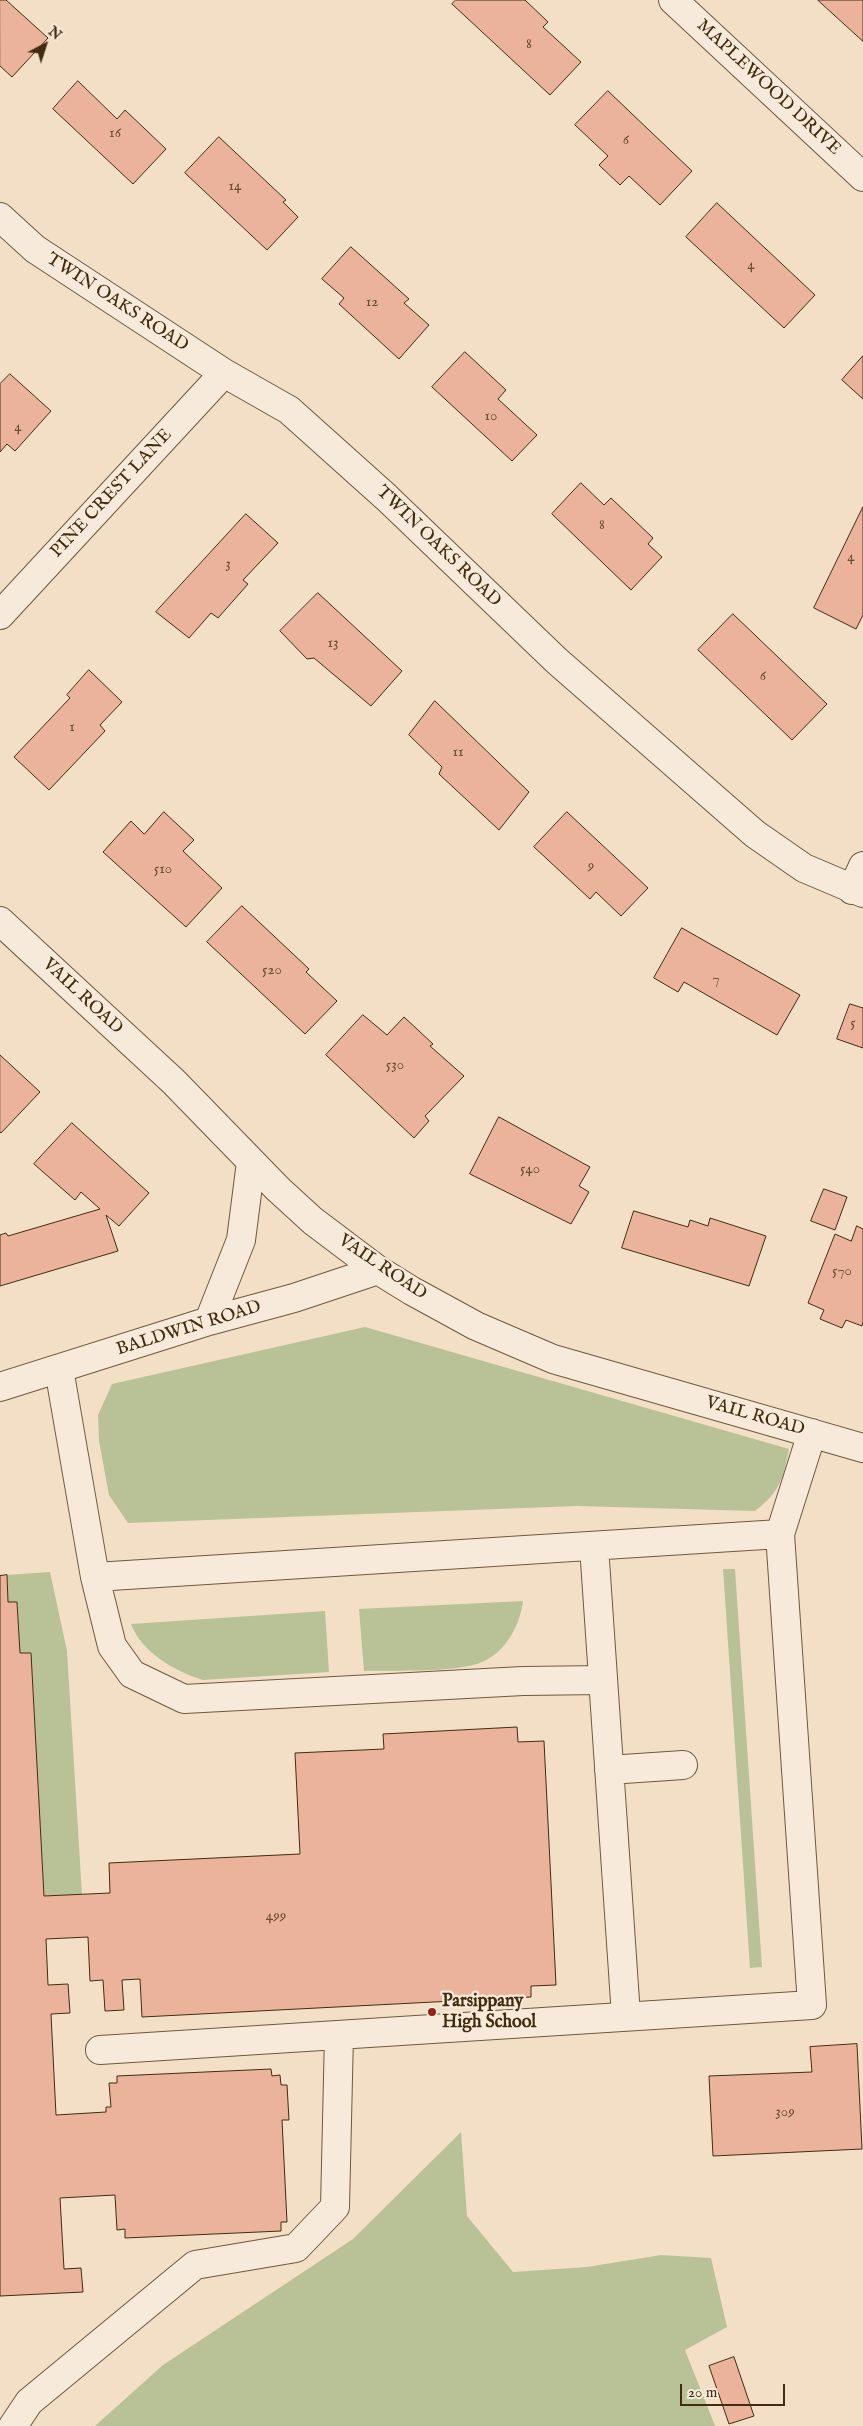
<!DOCTYPE html>
<style>
body{margin:0}
#map{position:relative;width:863px;height:2426px;overflow:hidden;background:#f2dfc6;font-family:"IM FELL English",serif}
canvas{display:block}
.north{position:absolute;left:20px;top:20px;width:50px;height:50px;-webkit-text-stroke:4px #f7eada;paint-order:stroke;rotate:40deg;font-size:14px;font-weight:700;line-height:20px;text-align:center;color:#422c0e}
.north::after{content:'';display:block;margin:auto;width:18px;height:22px;background:#422c0e;clip-path:polygon(50% 0,100% 100%,50% 72%,0 100%)}
.scale{position:absolute;left:680px;top:2384px;width:105px;height:22px;box-sizing:border-box;border:2px solid #422c0e;border-top:0;padding-left:6px;font-size:15px;line-height:18px;white-space:nowrap;color:#422c0e;-webkit-text-stroke:4px #f7eada;paint-order:stroke}
</style>
<div id="map">
<canvas width="863" height="2426"></canvas>
<div class="north">N</div>
<div class="scale">20 m</div>
</div>
<script>
const context = document.querySelector('canvas').getContext('2d');
context.lineJoin = 'round';
function paint(path, color) { context.fillStyle = color; context.fill(path, 'evenodd'); }
function trace(path, color, width, dash) { context.strokeStyle = color; context.lineWidth = width; context.lineCap = dash ? 'butt' : 'round'; context.setLineDash(dash || []); context.stroke(path); }
function write(font, color, halo, rows, align = 'center') {
  context.font = font + ' "IM FELL English",serif'; context.lineWidth = 4.5; context.setLineDash([]); context.textBaseline = 'middle'; context.strokeStyle = halo; context.fillStyle = color; for (const [text, x, y, turn = 0] of rows) {
    context.save(); context.translate(x, y); context.rotate((+turn || 0) * Math.PI / 180); context.textAlign = isNaN(turn) ? turn : align; if (halo) context.strokeText(text, 0, 0); context.fillText(text, 0, 0); context.restore();
  }
}
paint(new Path2D(`
 M365,1327l424,122c-6,30 -9,43 -34,62l-178,-5 -449,17 -19,-28 -10,-54 -1,-26 14,-31z
 M723,1569h12l27,398 -12,1z
 M50,1572l17,79 15,244 -38,1 -13,-243h-11l-3,-51h-9l-1,-27z
 M523,1601c-3,24 -17,51 -41,61 -25,11 -88,8 -118,9l-5,-62z
 M325,1611l4,61 -126,8c-27,-8 -62,-28 -72,-56z
 M461,2132l6,84 46,56 74,-5 74,-12 50,3 16,69 -42,23 30,76h-620l68,-61 190,-126z`), '#b9c296');
const building = new Path2D(`
 M0,0h6l42,38 -36,39 -12,-11z
 M456,0h69l23,22 -5,5 38,35 -31,33 -98,-91z
 M818,0h45v41z
 M78,81l39,38 8,-9 41,39 -33,35 -80,-75z
 M608,91l84,80 -32,34 -31,-29 -9,9 -21,-20 9,-9 -33,-31z
 M219,137l67,63 -3,2 15,15 -31,33 -82,-77z
 M717,203l98,92 -31,33 -98,-91z
 M351,247l58,52 -5,4 25,22 -30,34 -60,-55 5,-6 -22,-19z
 M465,352l41,38 -8,9 39,36 -25,26 -80,-74z
 M863,356v43l-21,-19z
 M10,374l41,37 -36,40 -8,-7 -7,8v-68z
 M581,483l23,22 7,-7 42,40 -5,6 14,13 -31,33 -79,-76z
 M863,507v108l-7,14 -42,-21z
 M246,514l32,29 -35,37 5,4 -30,34 -7,-5 -22,25 -33,-26z
 M318,593l84,78 -31,35 -57,-48 -7,1 -27,-28z
 M733,614l94,90 -35,36 -94,-90z
 M89,670l33,32 -22,23 5,6 -56,59 -35,-33 56,-59 -3,-3z
 M435,701l94,91 -30,38 -60,-56 3,-7 -33,-32z
 M164,812l30,28 -11,11 39,37 -36,39 -83,-75 28,-31 13,13z
 M567,812l81,76 -27,28 -25,-24 -6,7 -56,-52z
 M242,906l67,63 -3,3 31,29 -32,33 -98,-92z
 M682,928l118,67 -23,40 -93,-53 -6,10 -24,-14z
 M850,1004l13,4v40l-26,-9z
 M363,1015l24,20 17,-18 29,27 -3,2 34,30 -39,40 4,5 -15,17 -88,-83z
 M0,1055l40,37 -39,41 -1,-1z
 M499,1117l91,50 -11,19 10,6 -18,32 -101,-50z
 M72,1123l77,70 -30,33 -13,-11 12,36 -118,35v-51l6,-2 2,3 92,-27 -19,-17 -6,8 -41,-36z
 M824,1189l23,8 -12,33 -24,-9z
 M634,1211l54,16 2,-7 18,6 2,-8 56,18 -17,50 -127,-38z
 M857,1226l6,3v93l-1,4 -16,-6 -4,8 -22,-9 4,-9 -16,-7 27,-69 16,7z
 M7,1575l1,27h9l3,51h11l13,243 66,-3 -1,-30 191,-9 -5,-101 89,-4 -1,-15 134,-7 1,15 26,-1 12,244 -25,1v11l-389,20 -2,-38 -18,1 2,30 -19,1 -2,-31 -13,1 -2,-44 -42,2 2,46 20,-1 2,29 -19,1 5,101 50,-3v-5h5l-2,-24h8v-7l154,-7 1,7 8,-1 1,10h6l2,35h-7l5,102h-6v9l-156,7v-9l-8,1 -2,-35 -55,3 4,71 17,-1 2,24 -83,4v-720z
 M857,2044l5,105 -149,7 -4,-80 103,-4 -2,-25z
 M734,2357l20,59 -25,8 -20,-58z`);
paint(building, '#ebb39b');
trace(building, '#422c0e', 1);
const minor = new Path2D(`
 M673,0l190,177
 M0,217l35,32 189,124 65,37 97,87 171,164 198,173 49,34 59,25
 M0,615l224,-242
 M852,890l11,-24
 M0,921l174,161 104,107 35,32 65,49 34,21 64,35 77,33 310,89
 M209,1321l32,-81 10,-78
 M59,1369l36,208 17,69 20,28 52,25 339,-18 80,-1
 M0,1387l209,-66 85,-23 84,-28
 M594,1546l32,470
 M95,1577l685,-43
 M609,1770l74,-5
 M100,2050l712,-45 -32,-471 32,-101
 M13,2426l16,-24 166,-137 101,-17 39,-41 4,-172`);
trace(minor, '#6e593c', 30);
trace(minor, '#f7eada', 28);
for (const [x, y, r, color] of [
 [432,2012,5,"#8f2418"]
]) { const dot = new Path2D(); dot.arc(x, y, r, 0, 2 * Math.PI); context.fillStyle = color; context.fill(dot); trace(dot, '#f7eada', 2); }
write('15px', '#6c4e31', null, [
 ["8",529,45],
 ["16",115,134],
 ["6",626,141],
 ["14",235,187],
 ["4",751,266],
 ["12",372,303],
 ["10",491,417],
 ["4",18,428],
 ["8",602,526],
 ["4",851,558],
 ["3",228,565],
 ["13",333,644],
 ["6",763,677],
 ["1",72,728],
 ["11",458,753],
 ["9",591,867],
 ["510",163,870],
 ["520",272,971],
 ["7",716,980],
 ["5",853,1024],
 ["530",395,1066],
 ["540",530,1170],
 ["570",842,1272],
 ["499",276,1917],
 ["309",785,2113]
]);
write('18px', '#422c0e', '#f7eada', [
 ["MAPLEWOOD DRIVE",768,88,43],
 ["TWIN OAKS ROAD",117,303,33],
 ["PINE CREST LANE",112,494,-47],
 ["TWIN OAKS ROAD",438,547,44],
 ["VAIL ROAD",82,997,43],
 ["VAIL ROAD",382,1268,34],
 ["BALDWIN ROAD",189,1329,-17],
 ["VAIL ROAD",755,1417,16]
]);
write('bold 18px', '#422c0e', '#f7eada', [
 ["Parsippany",442,2002],
 ["High School",442,2023]
], 'left');
</script>
